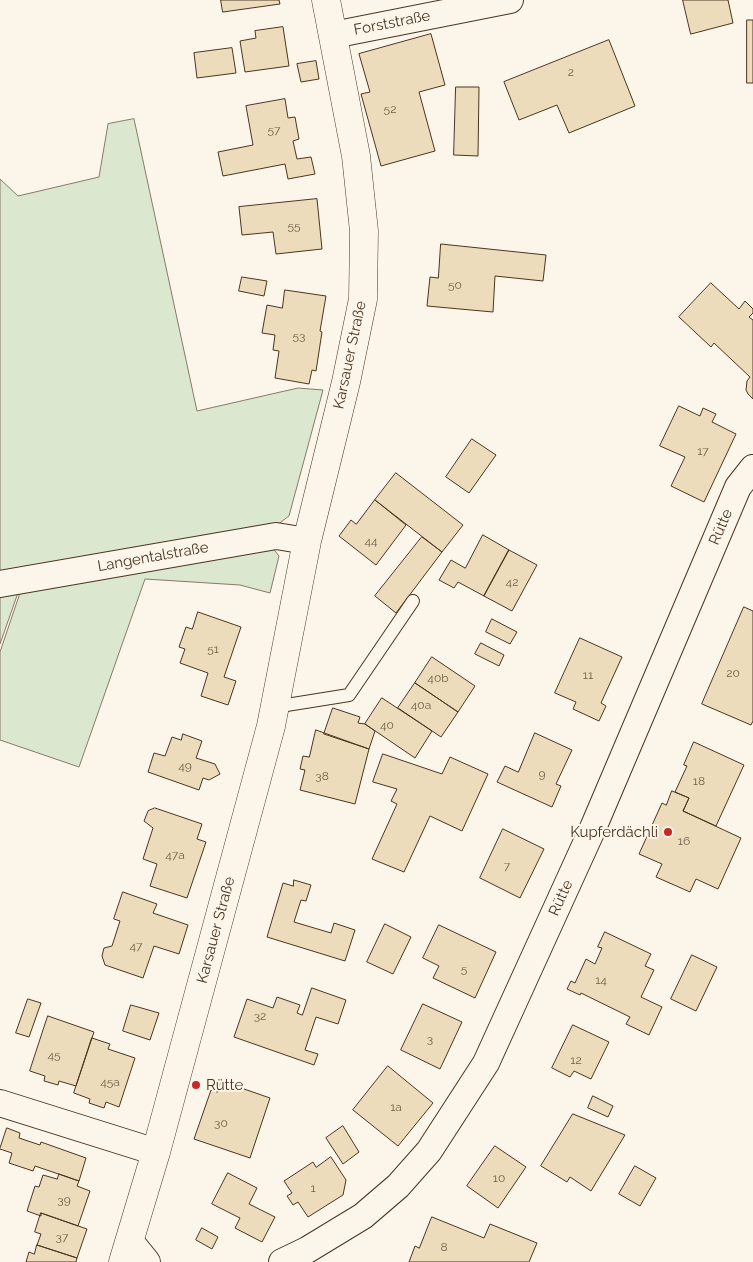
<!DOCTYPE html>
<meta charset="utf-8">
<style>
body{margin:0}
canvas{display:block;background:#fbf6e9}
</style>
<canvas width="753" height="1262"></canvas>
<script>
const context = document.querySelector('canvas').getContext('2d');
context.lineJoin = 'round';
function paint(path, color) { context.fillStyle = color; context.fill(path, 'evenodd'); }
function trace(path, color, width, dash) { context.strokeStyle = color; context.lineWidth = width; context.lineCap = dash ? 'butt' : 'round'; context.setLineDash(dash || []); context.stroke(path); }
function write(font, color, halo, rows, align = 'center') {
  context.font = font + ' Raleway,sans-serif'; context.lineWidth = 4; context.setLineDash([]); context.textBaseline = 'middle'; context.strokeStyle = halo; context.fillStyle = color; for (const [text, x, y, turn = 0] of rows) {
    context.save(); context.translate(x, y); context.rotate((+turn || 0) * Math.PI / 180); context.textAlign = isNaN(turn) ? turn : align; if (halo) context.strokeText(text, 0, 0); context.fillText(text, 0, 0); context.restore();
  }
}
const green = new Path2D(`
 M134,119l63,292 101,-23 25,2 -34,126 -12,9 -277,50v-396l18,17 81,-19 9,-53z
 M271,546l8,10 -9,37 -30,-8 -95,-6 -66,188 -79,-27v-88l22,-65z
 M20,587l-20,57v-54z`);
paint(green, '#dce7d0');
trace(green, '#887966', 1);
const building = new Path2D(`
 M221,0h58l1,4 -57,8z
 M683,0h45l5,23 -42,11z
 M747,20h6v63h-6z
 M283,27l6,39 -44,6 -5,-31 16,-3 -1,-7z
 M431,34l14,51 -26,7 16,59 -54,15 -20,-72 9,-2 -11,-38z
 M609,40l26,66 -66,27 -12,-28 -38,15 -15,-38z
 M232,48l4,25 -39,5 -3,-25z
 M316,61l3,18 -18,3 -4,-18z
 M456,87h23l-1,69 -24,-1z
 M285,99l3,19 7,-1 4,22 -6,2 4,18 14,-2 4,17 -27,5 -3,-15 -62,12 -5,-24 35,-7 -7,-39z
 M317,199l5,50 -46,5 -3,-22 -31,3 -3,-28z
 M441,244l105,11 -3,26 -48,-5 -2,36 -66,-6 3,-29 8,1z
 M242,277l25,4 -3,15 -25,-5z
 M711,283l28,26 6,-8 8,8v4l-4,4 4,3v79l-5,-5 -2,-4 1,-9 3,-4 -36,-34 -3,4 -32,-30z
 M285,290l41,6 -6,35 2,1 -6,39 -4,-1 -3,14 -34,-6 4,-27 -6,-1 2,-15 -13,-2 5,-28 15,3z
 M679,406l21,10 3,-8 13,6 -4,8 24,12 -32,68 -33,-16 14,-29 -25,-11z
 M472,439l24,16 -27,38 -23,-16z
 M396,473l67,52 -21,27 -67,-52z
 M375,500l31,25 -30,40 -37,-29 12,-16 5,4z
 M483,535l26,15 -25,46 -26,-14 -4,6 -15,-8 12,-20 14,8z
 M422,537l20,15 -46,61 -21,-17z
 M509,550l28,15 -25,46 -28,-15z
 M744,607l9,4v110l-2,4 -49,-21z
 M198,612l43,15 -17,50 12,4 -8,24 -27,-9 7,-23 -28,-10 5,-14 -6,-2 7,-20 6,2z
 M492,619l25,13 -7,12 -24,-12z
 M580,638l42,19 -21,46 5,3 -7,15 -26,-12 3,-7 -21,-9z
 M481,643l23,12 -5,11 -24,-12z
 M432,657l43,29 -17,26 -43,-29z
 M415,683l43,29 -17,25 -43,-29z
 M382,698l50,33 -17,27 -50,-34z
 M333,708l27,9 -2,6 7,1 10,7 -6,18 -45,-15z
 M316,730l53,19 -14,55 -55,-14 5,-20 -5,-1 3,-13 6,1z
 M535,733l37,17 -16,34 5,2 -9,21 -55,-25 8,-16 13,6z
 M183,734l19,7 -6,17 19,6 5,10 -11,6 -6,-2 -4,12 -51,-18 6,-19 11,3 7,-19 9,3z
 M694,742l50,23 -28,61 -33,-15 6,-13 -14,-6 12,-26 -3,-1z
 M383,754l59,20 8,-17 38,17 -26,57 -32,-15 -26,56 -32,-13 25,-55 -6,-3 6,-12 -24,-7z
 M672,791l17,7 -6,13 58,27 -23,51 -22,-10 -6,13 -34,-15 6,-13 -23,-10 23,-51 4,2z
 M155,808l47,16 -5,15 9,3 -19,56 -37,-12 7,-22 -14,-5 10,-31 -9,-7 4,-10z
 M503,829l41,20 -24,49 -40,-20z
 M294,880l17,5 -5,16 -5,-1 -7,22 37,11 3,-10 21,7 -10,31 -78,-24 16,-54 10,3z
 M123,892l34,12 -4,9 35,12 -9,29 -25,-8 -11,32 -38,-13 -3,-9 2,-8 8,-2 8,-25 -6,-2z
 M385,924l26,13 -18,37 -26,-12z
 M439,925l57,27 -21,46 -42,-20 6,-12 -16,-8z
 M605,932l46,22 -6,12 9,4 -13,27 21,10 -13,28 -23,-11 4,-7 -49,-24 -1,2 -13,-6 4,-8 4,2 11,-24 9,5 7,-16 -4,-1z
 M692,955l25,12 -21,44 -25,-12z
 M312,988l34,12 -8,24 -22,-7 -11,33 13,4 -4,11 -80,-28 13,-38 26,9 4,-11 23,8 -3,8 5,2z
 M28,999l13,4 -12,34 -13,-4z
 M423,1004l39,18 -22,47 -39,-19z
 M131,1005l28,8 -9,27 -27,-9z
 M48,1016l46,16 -18,54 -17,-5 -1,4 -14,-4 1,-5 -15,-5z
 M573,1025l36,17 -18,37 -17,-8 -4,6 -18,-9z
 M92,1038l18,6 -2,5 27,9 -16,49 -13,-5 -2,6 -15,-5 1,-4 -16,-6z
 M388,1066l45,37 -35,43 -45,-36z
 M221,1081l49,17 -20,60 -56,-19 17,-49 6,2z
 M593,1096l20,10 -5,11 -20,-9z
 M573,1114l52,21 -34,56 -21,-14 -3,5 -26,-16z
 M343,1126l16,26 -16,12 -17,-26z
 M7,1128l13,5 -1,5 21,7 1,-3 45,16 -7,23 -44,-15 -2,5 -24,-8 3,-10 -12,-4z
 M495,1146l31,21 -28,41 -31,-22z
 M331,1157l15,23 -3,15 -35,22 -10,-15 -5,3 -6,-9 5,-3 -8,-12 29,-19 3,5z
 M635,1166l21,12 -16,28 -21,-12z
 M228,1173l29,15 -8,16 26,13 -13,25 -27,-14 5,-10 -28,-14z
 M59,1174l20,7 -2,5 13,5 -12,35 -37,-13v3l-14,-5 8,-25 4,1 4,-12 14,4z
 M41,1213l46,16 -10,29 -40,-13 4,-11 -6,-2z
 M432,1217l52,21 6,-14 47,19 -8,19h-120l6,-16 4,2z
 M202,1228l16,9 -6,12 -16,-9z
 M37,1245l40,13 -1,4h-50l3,-10 5,2z`);
paint(building, '#ecdcbc');
trace(building, '#4a3520', 1);
const service = new Path2D(`
 M274,707l75,-12 64,-94`);
const minor = new Path2D(`
 M333,35l177,-35
 M0,584l276,-48 31,5
 M0,1103l156,49
 M130,1241l17,21
 M282,1262l25,-12 56,-34 35,-30 31,-35 57,-88 107,-235 145,-341 15,-19`);
const tertiary = new Path2D(`
 M123,1262l33,-110 115,-426 36,-185 39,-159 17,-83 1,-68 -8,-75 -30,-156`);
trace(service, '#4a3520', 14);
trace(minor, '#4a3520', 28);
trace(tertiary, '#4a3520', 29);
trace(service, '#fbf6e9', 12);
trace(minor, '#fbf6e9', 26);
trace(tertiary, '#fbf6e9', 28);
for (const [x, y, r, color] of [
 [668,832,5,"#c62828"],
 [196,1085,5,"#c62828"]
]) { const dot = new Path2D(); dot.arc(x, y, r, 0, 2 * Math.PI); context.fillStyle = color; context.fill(dot); trace(dot, '#fbf6e9', 2); }
write('12px', '#725f47', null, [
 ["2",571,72],
 ["52",390,109],
 ["57",274,130],
 ["55",294,226],
 ["50",455,285],
 ["53",299,336],
 ["17",703,451],
 ["44",371,541],
 ["42",512,582],
 ["51",213,649],
 ["20",733,673],
 ["11",588,675],
 ["40b",438,678],
 ["40a",421,705],
 ["40",387,725],
 ["49",185,766],
 ["9",542,774],
 ["38",322,776],
 ["18",699,781],
 ["16",684,841],
 ["47a",175,855],
 ["7",507,866],
 ["47",136,946],
 ["5",464,969],
 ["14",601,980],
 ["32",260,1016],
 ["3",430,1039],
 ["45",54,1055],
 ["12",576,1060],
 ["45a",110,1082],
 ["1a",396,1107],
 ["30",221,1123],
 ["10",499,1178],
 ["1",313,1188],
 ["39",64,1200],
 ["37",62,1237],
 ["8",444,1247]
]);
write('15px', '#4a3520', '#fbf6e9', [
 ["Forststraße",392,23,-11],
 ["Karsauer Straße",350,355,-78],
 ["Rütte",721,527,-67],
 ["Langentalstraße",153,557,-10],
 ["Rütte",561,898,-66],
 ["Karsauer Straße",216,930,-75]
]);
write('15px', '#4a3520', '#fbf6e9', [
 ["Kupferdächli",658,832],
 ["Rütte",206,1085,"left"]
], 'right');
</script>
